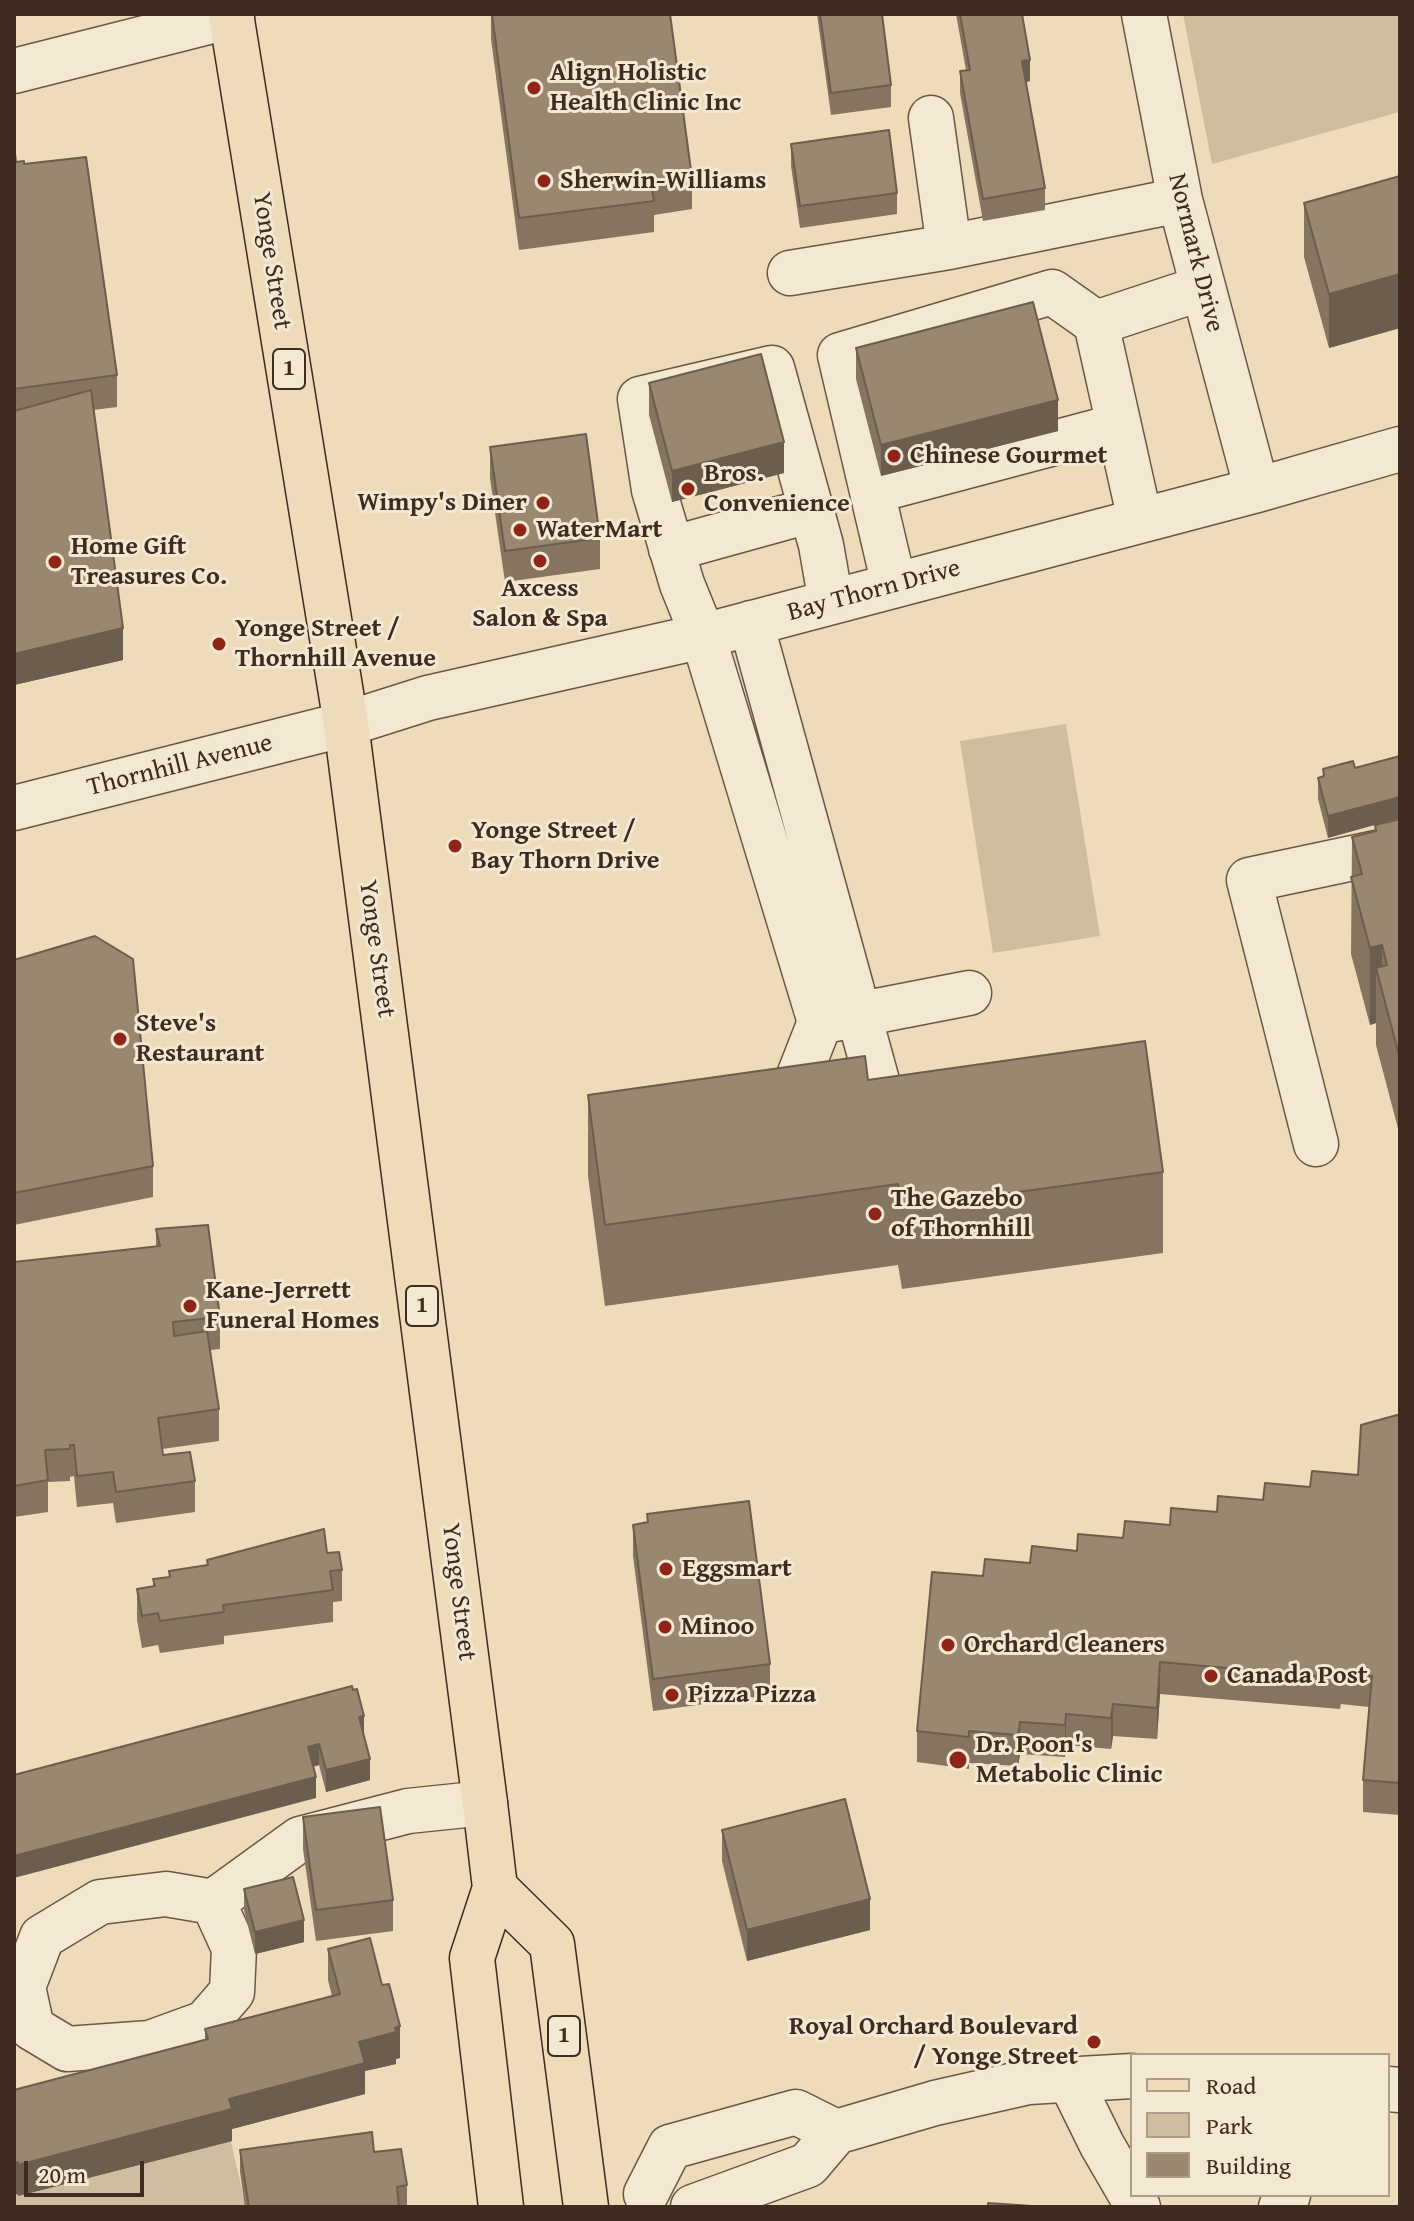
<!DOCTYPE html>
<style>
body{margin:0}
#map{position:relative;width:1414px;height:2221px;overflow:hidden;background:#eddbb9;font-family:"Gentium Book Plus",serif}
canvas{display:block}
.frame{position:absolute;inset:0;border:16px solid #3f2b20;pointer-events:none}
.legend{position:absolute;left:1130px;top:2053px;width:260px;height:144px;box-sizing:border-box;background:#f3e8d2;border:2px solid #ab9c8b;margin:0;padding:10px 14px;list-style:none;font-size:24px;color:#3f2b20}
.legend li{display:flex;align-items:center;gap:16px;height:40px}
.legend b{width:40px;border:2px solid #ab9c8b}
.scale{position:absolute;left:24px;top:2161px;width:120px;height:36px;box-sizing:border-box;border:4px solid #3f2b20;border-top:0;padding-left:10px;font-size:24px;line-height:28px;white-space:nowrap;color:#3f2b20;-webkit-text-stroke:6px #f3e8d2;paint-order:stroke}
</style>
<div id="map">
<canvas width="1414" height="2221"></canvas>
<div class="frame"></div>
<ul class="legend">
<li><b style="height:10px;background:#eddbb9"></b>Road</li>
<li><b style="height:22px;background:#cfbd9f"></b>Park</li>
<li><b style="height:22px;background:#998770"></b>Building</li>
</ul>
<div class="scale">20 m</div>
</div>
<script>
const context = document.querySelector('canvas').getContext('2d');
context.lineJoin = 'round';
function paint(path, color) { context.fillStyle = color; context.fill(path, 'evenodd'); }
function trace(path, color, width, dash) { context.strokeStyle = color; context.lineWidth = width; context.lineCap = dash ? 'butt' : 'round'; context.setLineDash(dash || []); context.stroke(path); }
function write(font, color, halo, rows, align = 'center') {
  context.font = font + ' "Gentium Book Plus",serif'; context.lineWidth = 6; context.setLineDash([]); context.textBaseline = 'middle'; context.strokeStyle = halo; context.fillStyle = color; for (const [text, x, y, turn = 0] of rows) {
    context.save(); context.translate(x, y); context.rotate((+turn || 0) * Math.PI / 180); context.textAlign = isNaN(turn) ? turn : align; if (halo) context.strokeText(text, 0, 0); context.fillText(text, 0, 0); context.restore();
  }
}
paint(new Path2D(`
 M1183,14h217v98l-188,52z
 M1066,724l34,212 -107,17 -33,-212z
 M230,2138l16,69h-232v-12z`), '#cfbd9f');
const minor = new Path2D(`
 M1144,14l36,186 77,290
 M14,71l218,-55
 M931,118l18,129 231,-47
 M790,273l159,-26
 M1096,323l106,-35
 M873,491l245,-65
 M671,549l141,-39
 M894,585l-54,-230 212,-63 44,31 44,197
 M751,623l126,458 6,32 -72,6 -15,-11 -1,-22 25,-64 -117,-386 -21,-52 -28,-94 -14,-91 132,-31 49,177 10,57
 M14,808l332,-84 82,-26 275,-62 554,-146 143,-41
 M830,1020l139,-27
 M1316,1144l-67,-264 151,-32
 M166,1894l47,8 21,46 -2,44 -27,31 -55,20 -83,6 -35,-21 -9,-41 19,-50 58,-35z
 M213,1902l87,-63 108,-28 77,-8
 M1070,2080l32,65 36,62
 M1388,2089l12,1
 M646,2194l24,-47 126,-35 40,20
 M693,2207l115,-42 28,-33 99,-29 93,-21 104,-6
 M1281,2207l7,-12`);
const major = new Path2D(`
 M231,14l115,710 139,1079 10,85 -23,70 29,249
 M495,1888l57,56 34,263`);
trace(minor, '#6a5746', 47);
trace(major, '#3f2b20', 47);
trace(minor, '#f3e8d2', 44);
trace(major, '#eddbb9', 44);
paint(new Path2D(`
 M491,14h179l22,164v31l-38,6v17l-135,18 -28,-211z
 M817,14h65l9,71v22l-60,8z
 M956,14h66l8,67 -4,1 19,106v22l-62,11 -23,-128v-22l6,-1z
 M791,144l106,49v21l-97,14 -9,-62z
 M14,145l2,17 8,2 93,211v32l-24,3 30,250 -109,25z
 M1400,176v152l-71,20 -25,-91v-54z
 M856,348l202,83 -177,45 -25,-97z
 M649,383l135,90 -112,29 -23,-87z
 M490,447l110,91v31l-95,13 -15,-104z
 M1353,761l-25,77 -10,-39v-21l5,-1v-8z
 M1400,819v317l-24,-91v-22l-6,2 -19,-71 1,-117 23,-6v-6z
 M14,960l139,206v31l-139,28z
 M868,1080l295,92v81l-261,36 -4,-24 -293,41 -17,-130v-81z
 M156,1229l64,88v32l-10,1 9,59v32l-57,8 1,6 32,26v31l-79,11 -3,-20 -36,4 -3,-31 -4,1v4l-22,1v30l-34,5v-255l142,-16z
 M1400,1416v399l-37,-3v-32l6,-73 -28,-3 -1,5 -180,-15 -3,45 -44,-3 -2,13 -45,-4 -1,12 -45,-3 -2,12 -49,-3v6l-52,-7v-31l66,-155 234,-64 141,-37z
 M647,1514l123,150v31l-117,16 -20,-155v-31l14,-2z
 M327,1553l15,17v31l-9,1v20l-109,14v8l-64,9 -2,-8 -16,3 -5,-28v-31l16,-3v-7l16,-2v-6l38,-6v-5z
 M364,1736l6,44 -44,12 -7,-27 -6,2 3,31 -302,-23z
 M303,1817l90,83v31l-77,10 -13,-92z
 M722,1830l148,100 -123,31 -25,-100z
 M244,1889l60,53 -49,12 -11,-44z
 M328,1949l72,109 -4,1v5l-31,7v23l-133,35v12l-214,55v-2l-4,1v-105l191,-50v-11l127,-33 -4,-16z
 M240,2150l134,2 33,33v21l-162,1 -5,-35z`), '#847460');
paint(new Path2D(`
 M1030,60v21l-8,2v-22z
 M1400,274v54l-71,20v-54z
 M1058,400v31l-177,45v-31z
 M784,442v31l-112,29v-31z
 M123,628v32l-109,25v-31z
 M1400,797v21l-72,20v-22z
 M1382,945v44l-6,-21v55l-6,2v-77z
 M1160,1662v32l-3,45v-31z
 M1113,1704v32l-2,13v-31z
 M1066,1714v31l-1,12v-32z
 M364,1716v22l-5,-21z
 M1020,1722v32l-2,12v-31z
 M319,1744v21l-11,3v-21z
 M370,1759v21l-44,12v-22z
 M316,1777v21l-302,80v-22z
 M870,1899v31l-123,31v-31z
 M304,1920v22l-49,12v-22z
 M400,2026v32l-4,1v5l-31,7v23l-133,35v12l-214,55v-31l211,-66 130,-57z
 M18,2162v32l-4,1v-32z`), '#6b5e4e');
const building = new Path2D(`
 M492,14h178l22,164 -41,6 3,17 -135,17z
 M820,14h62l9,71 -60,8z
 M960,14h62l8,46 -8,1 23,127 -62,11 -23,-128 10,-1z
 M889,130l8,63 -97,13 -9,-62z
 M14,145l2,17 8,-1v3l62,-7 31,218 -103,14z
 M1400,176v98l-71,20 -25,-91z
 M1033,302l25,98 -177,45 -25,-97z
 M761,354l23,88 -112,29 -23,-88z
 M91,390l32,238 -109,26v-243z
 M586,434l14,104 -95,13 -15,-104z
 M1400,756v41l-72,19 -10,-38 6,-2 -1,-7 30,-8 2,7z
 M1400,819v240l-24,-91 11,-3 -5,-20 -12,3 -19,-71 11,-3 -10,-37 24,-6 -1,-6z
 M95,936l38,23 20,207 -139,27v-233z
 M1145,1041l18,131 -261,36 -4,-24 -293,41 -17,-130 277,-39 3,24z
 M208,1225l12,92 -47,5 1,14 33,-5 12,78 -61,9 5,37 27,-3 5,29 -79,11 -3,-20 -36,4 -3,-31h-4v4l-25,1 3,30 -34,6v-224l146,-16 -4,-17z
 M1397,1415l3,1v367l-37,-3 9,-104 -31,-3 -1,5 -180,-16 -3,46 -44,-4 -2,14 -45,-4 -1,11 -45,-3 -2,13 -49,-4v6l-52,-6 15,-159 51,4 2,-17 45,4 2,-17 45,5 1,-17 45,4 2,-17 45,4 1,-17 46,4 1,-16 45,4 2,-17 45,4 2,-16 46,4 3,-50z
 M749,1501l21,163 -117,15 -20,-154 15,-3 -1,-8z
 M324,1529l3,24 12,-1 3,18 -12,1 3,19 -110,15 1,7 -64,9 -2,-8 -16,3 -5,-27 18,-3 -2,-7 17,-2 -1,-6 39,-6 -1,-5z
 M352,1686l1,4 4,-1 7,27 -5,1 11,42 -44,11 -7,-26 -11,3 8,30 -302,79v-81z
 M845,1799l25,100 -123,31 -25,-100z
 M380,1807l13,93 -77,10 -13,-93z
 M293,1877l11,43 -49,12 -11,-43z
 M370,1938l12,47 7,-1 11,42 -5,2 1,4 -37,10 6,21 -136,36 3,10 -214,56v-3l-4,1v-73l194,-51 -3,-10 135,-35 -12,-45z
 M372,2132l2,20 27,-3 6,36 -10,2 2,20h-150l-9,-57z
 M988,2203l59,4h-59z`);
paint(building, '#998770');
trace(building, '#6b5e4e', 2);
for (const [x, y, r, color] of [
 [534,88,8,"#8f2418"],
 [544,181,8,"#8f2418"],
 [894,456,8,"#8f2418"],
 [688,489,8,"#8f2418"],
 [543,503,8,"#8f2418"],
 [520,530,8,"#8f2418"],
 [540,561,8,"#8f2418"],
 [55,562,8,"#8f2418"],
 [219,644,8,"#8f2418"],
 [455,846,8,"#8f2418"],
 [120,1039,8,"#8f2418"],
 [875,1214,8,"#8f2418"],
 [190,1306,8,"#8f2418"],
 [666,1569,8,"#8f2418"],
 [665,1627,8,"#8f2418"],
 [948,1645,8,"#8f2418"],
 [1211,1676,8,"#8f2418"],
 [672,1695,8,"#8f2418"],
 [958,1760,10,"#8f2418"],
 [1094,2042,8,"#8f2418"]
]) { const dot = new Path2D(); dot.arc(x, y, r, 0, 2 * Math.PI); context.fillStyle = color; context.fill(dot); trace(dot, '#f3e8d2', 3); }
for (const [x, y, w] of [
 [289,369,32],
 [422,1306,32],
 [564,2036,32]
]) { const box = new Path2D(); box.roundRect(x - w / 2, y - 20, w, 40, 6); context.fillStyle = '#f3e8d2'; context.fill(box); trace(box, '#3f2b20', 2); }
write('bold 24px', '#3f2b20', null, [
 ["1",289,369],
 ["1",422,1306],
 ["1",564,2036]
]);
write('bold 26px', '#3f2b20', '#f3e8d2', [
 ["Align Holistic",550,73],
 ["Health Clinic Inc",550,103],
 ["Sherwin-Williams",560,181],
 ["Chinese Gourmet",910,456],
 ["Bros.",704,474],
 ["Convenience",704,504],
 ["Wimpy's Diner",527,503,"right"],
 ["WaterMart",536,530],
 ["Home Gift",71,547],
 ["Treasures Co.",71,577],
 ["Axcess",540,589,"center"],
 ["Salon & Spa",540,619,"center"],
 ["Yonge Street /",235,629],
 ["Thornhill Avenue",235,659],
 ["Yonge Street /",471,831],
 ["Bay Thorn Drive",471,861],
 ["Steve's",136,1024],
 ["Restaurant",136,1054],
 ["The Gazebo",891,1199],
 ["of Thornhill",891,1229],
 ["Kane-Jerrett",206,1291],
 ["Funeral Homes",206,1321],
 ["Eggsmart",682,1569],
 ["Minoo",681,1627],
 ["Orchard Cleaners",964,1645],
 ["Canada Post",1227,1676],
 ["Pizza Pizza",688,1695],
 ["Dr. Poon's",976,1745],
 ["Metabolic Clinic",976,1775],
 ["Royal Orchard Boulevard",1078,2027,"right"],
 ["/ Yonge Street",1078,2057,"right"]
], 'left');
write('26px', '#3f2b20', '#f3e8d2', [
 ["Normark Drive",1195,253,76],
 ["Yonge Street",271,261,81],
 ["Bay Thorn Drive",874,591,-15],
 ["Thornhill Avenue",180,766,-14],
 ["Yonge Street",376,949,82],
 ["Yonge Street",458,1592,83]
]);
</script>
